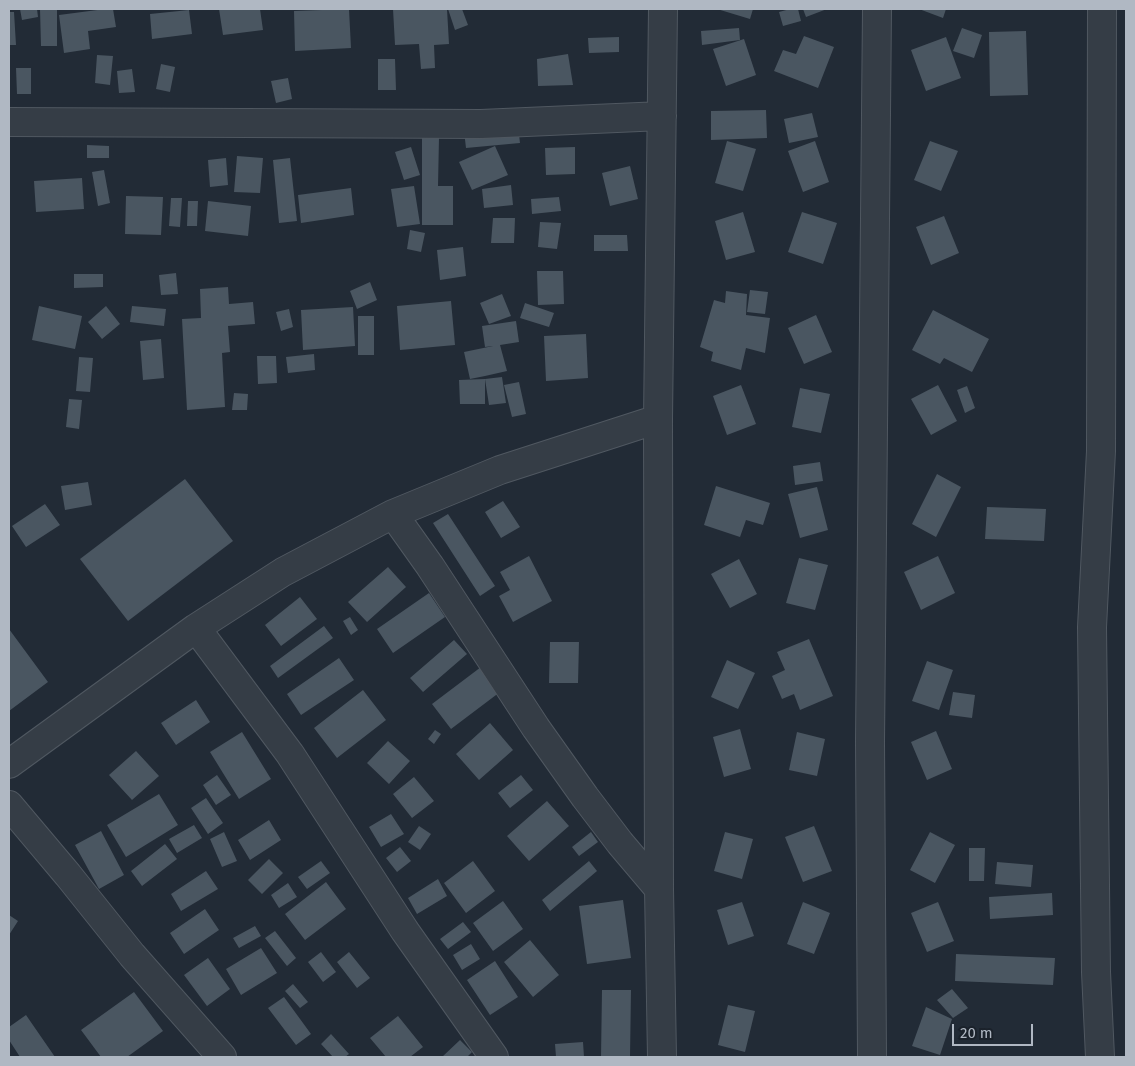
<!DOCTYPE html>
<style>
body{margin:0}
#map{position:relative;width:1135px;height:1066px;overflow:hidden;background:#222b36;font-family:"Fira Sans",sans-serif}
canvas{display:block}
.frame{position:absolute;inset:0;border:10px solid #b0b8c3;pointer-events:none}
.scale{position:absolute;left:952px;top:1024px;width:81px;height:22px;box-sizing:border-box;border:2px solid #b0b8c3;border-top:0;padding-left:6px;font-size:15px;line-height:18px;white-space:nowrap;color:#b0b8c3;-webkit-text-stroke:4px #1b222b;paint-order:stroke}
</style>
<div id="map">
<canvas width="1135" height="1066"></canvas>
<div class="frame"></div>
<div class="scale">20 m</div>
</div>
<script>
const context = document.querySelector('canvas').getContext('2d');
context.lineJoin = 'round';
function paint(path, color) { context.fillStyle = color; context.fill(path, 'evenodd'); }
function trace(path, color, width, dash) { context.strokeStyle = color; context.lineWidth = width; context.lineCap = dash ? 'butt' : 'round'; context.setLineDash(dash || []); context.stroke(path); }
paint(new Path2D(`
 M20,9h17l1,8 -16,3z
 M40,9h17v37h-16z
 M105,9h8l3,18 -28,4 2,18 -26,4 -5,-38z
 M219,9h41l3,21 -40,5z
 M349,9l2,39 -56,3 -1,-40z
 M393,9h54l2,35 -15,1 1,23 -14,1 -2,-25 -24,1z
 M448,9h14l6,16 -13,5z
 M717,9h36l-3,10z
 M790,9h8l3,12 -18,5 -4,-14z
 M803,9h24l-21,8z
 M919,9h27l-3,9z
 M189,10l3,24 -40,5 -2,-25z
 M9,12h5l2,33h-7z
 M739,28l1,12 -38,5 -1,-14z
 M962,28l20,7 -8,23 -21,-7z
 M1026,31l2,64 -38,1 -1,-64z
 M804,36l30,11 -16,41 -44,-17 9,-21 13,4z
 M619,37v15l-30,1 -1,-15z
 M946,37l15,41 -35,13 -15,-41z
 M744,39l12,36 -30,11 -13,-37z
 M568,54l5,31 -35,1 -1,-27z
 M97,55l16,1 -3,29 -15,-2z
 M378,59h17l1,31h-18z
 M161,64l14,3 -5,25 -14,-3z
 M16,68h15v26h-14z
 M132,69l3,23 -16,1 -2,-22z
 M288,78l4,21 -16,4 -5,-22z
 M766,110l1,28 -56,2v-29z
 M812,113l6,24 -29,6 -5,-24z
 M518,126l2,17 -54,5 -2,-17z
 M422,138h17l-1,48h15v39h-31z
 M727,141l29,8 -13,42 -28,-8z
 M815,141l14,41 -26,10 -15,-41z
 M930,141l28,10 -17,40 -27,-11z
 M87,145l22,1v12h-22z
 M495,146l13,29 -36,15 -13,-28z
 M411,147l9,28 -16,5 -9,-28z
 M575,147v27l-29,1 -1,-27z
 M237,156l26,2 -3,35 -26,-1z
 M226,158l2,27 -18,2 -2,-27z
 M290,158l7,63 -18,2 -6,-63z
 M630,166l8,33 -28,7 -8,-33z
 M104,170l6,33 -12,3 -6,-34z
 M82,178l2,31 -48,3 -2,-31z
 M511,185l2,20 -29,3 -2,-19z
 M414,186l6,38 -23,3 -6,-38z
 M351,188l3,27 -53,8 -3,-28z
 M126,196l37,1 -2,38 -36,-1z
 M559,197l2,14 -29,3 -1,-15z
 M171,198h11l-2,29 -11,-1z
 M188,201h10l-1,25h-10z
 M208,201l43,5 -3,30 -43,-5z
 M743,212l12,40 -29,8 -11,-39z
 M802,212l35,11 -14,41 -35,-12z
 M944,216l15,37 -28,12 -15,-38z
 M493,218h22l-1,25h-23z
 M540,222l21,1 -4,26 -19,-2z
 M410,230l15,3 -4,19 -14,-3z
 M594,235h33l1,16h-34z
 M463,247l3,29 -26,4 -3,-30z
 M537,271h26l1,33 -26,1z
 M176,273l2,21 -17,1 -2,-20z
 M74,274h29v13l-29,1z
 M370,282l7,18 -20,9 -7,-18z
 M228,287l1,17 24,-2 2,22 -27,2 2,26 -8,1 3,54 -38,3 -5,-91 19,-1 -1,-29z
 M750,290l18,2 -3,22 -18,-2z
 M726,291l21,3 -1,21 24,3 -5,35 -19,-5 -5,22 -30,-9 2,-9 -13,-5 14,-47 11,3z
 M502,294l9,22 -22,8 -9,-21z
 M451,301l4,44 -55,5 -3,-44z
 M525,303l29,10 -5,14 -29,-9z
 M39,306l43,10 -7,33 -43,-9z
 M106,306l14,18 -18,15 -14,-17z
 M132,306l34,3 -2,17 -34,-4z
 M353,307l2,39 -52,4 -2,-40z
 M289,309l4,18 -12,4 -5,-19z
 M933,310l56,29 -17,33 -28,-14 -4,6 -28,-14z
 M816,315l16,37 -28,12 -16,-36z
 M358,316h16v39h-16z
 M516,321l3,21 -19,3 7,26 -22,5v-1v1l-15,3 -6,-27 29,-6 -8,1 -3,-21z
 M586,334l2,44 -42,3 -2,-45z
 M161,339l3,39 -21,2 -3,-39z
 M314,354l1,16 -27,3 -2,-16z
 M257,356h19l1,27 -19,1z
 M79,357l14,1 -3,34 -14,-1z
 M502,377l4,26 -17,2 -4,-26z
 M485,379v25h-25l-1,-24z
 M519,382l7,32 -14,3 -8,-32z
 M741,385l15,39 -29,11 -14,-39z
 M938,385l19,36 -26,14 -20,-36z
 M967,386l8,22 -10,5 -8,-23z
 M800,388l30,6 -9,39 -29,-6z
 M234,393l14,1 -1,16h-15z
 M69,399l13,1 -3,29 -13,-2z
 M820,462l3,19 -28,4 -2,-19z
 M937,474l24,13 -25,50 -24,-13z
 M185,479l48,62 -105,80 -48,-62z
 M88,482l4,23 -27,5 -4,-24z
 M716,486l54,17 -7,22 -17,-5 -6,17 -36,-12z
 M817,487l11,43 -28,8 -12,-44z
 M503,501l17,26 -19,11 -16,-26z
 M45,504l15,21 -34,22 -14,-21z
 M987,507l59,2 -2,32 -59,-2z
 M448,514l47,72 -15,10 -47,-73z
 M529,556l23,45 -39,21 -14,-26 11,-6 -10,-18z
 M938,556l17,37 -34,17 -17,-38z
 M799,558l29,7 -13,45 -29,-7z
 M739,559l18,35 -27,14 -19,-34z
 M388,567l18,20 -39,35 -19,-20z
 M429,593l16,24 -52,36 -16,-24z
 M300,597l17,22 -36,27 -16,-21z
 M350,617l8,13 -7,5 -8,-14z
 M324,626l9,12 -55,40 -8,-12z
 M9,629l39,53 -39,29z
 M809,639l24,57 -33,14 -6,-16 -12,5 -10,-23 13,-6 -8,-18z
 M454,640l13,14 -44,38 -13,-14z
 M550,642h29l-1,41h-29z
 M339,658l15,22 -53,35 -14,-21z
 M727,660l28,13 -17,36 -27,-12z
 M927,661l26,9 -14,40 -27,-9z
 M481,667l19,25 -49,37 -19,-25z
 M363,690l23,30 -49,38 -23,-30z
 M953,692l22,3 -3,23 -23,-3z
 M196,700l14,22 -34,23 -15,-22z
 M490,723l23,27 -34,30 -23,-26z
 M740,729l11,40 -27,8 -11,-40z
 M435,730l6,4 -7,10 -6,-5z
 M936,731l16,38 -25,11 -16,-38z
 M242,732l29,47 -32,20 -29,-47z
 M797,732l28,7 -8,37 -28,-6z
 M388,741l22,20 -21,23 -22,-21z
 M136,751l23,25 -27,24 -23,-25z
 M217,775l14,20 -15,10 -13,-20z
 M521,775l12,15 -23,18 -12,-15z
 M414,777l20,24 -22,17 -19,-24z
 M159,794l19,31 -52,32 -19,-32z
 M206,798l17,25 -15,11 -17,-26z
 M547,801l22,25 -40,35 -22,-25z
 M391,814l13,20 -23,13 -12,-20z
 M269,820l12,20 -31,20 -12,-20z
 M194,825l8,13 -25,15 -8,-14z
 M419,826l12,8 -11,16 -12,-8z
 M814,826l18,45 -29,11 -18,-45z
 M101,831l23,44 -25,14 -24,-44z
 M224,832l13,29 -15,6 -12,-28z
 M591,832l7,10 -19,14 -7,-9z
 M725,832l28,7 -11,40 -28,-8z
 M930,832l25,13 -20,38 -25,-13z
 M165,844l12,15 -35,27 -11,-15z
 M400,847l11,14 -14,11 -11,-14z
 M969,848h16l-1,33h-15z
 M269,859l14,14 -21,21 -14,-14z
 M321,861l9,12 -23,16 -9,-12z
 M473,861l22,30 -29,22 -22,-30z
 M589,861l8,10 -47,40 -8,-11z
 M997,862l36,3 -2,22 -36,-3z
 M206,871l12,18 -37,22 -10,-17z
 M438,879l9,17 -30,18 -9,-16z
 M326,882l20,27 -41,31 -20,-26z
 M288,883l9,14 -18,11 -8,-13z
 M1052,893l1,22 -63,4 -1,-22z
 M623,900l8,58 -44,6 -8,-58z
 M503,901l20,28 -30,22 -20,-28z
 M742,902l12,34 -26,9 -11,-35z
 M803,902l27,11 -16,41 -27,-10z
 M938,902l16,39 -27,11 -16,-39z
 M205,909l14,21 -35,24 -14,-21z
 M9,915l9,6 -9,14z
 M463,922l8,10 -23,17 -8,-10z
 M255,926l6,10 -22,12 -6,-10z
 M275,931l21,27 -9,8 -22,-28z
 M530,940l29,35 -26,22 -29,-35z
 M471,944l9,15 -18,11 -9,-15z
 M261,948l16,25 -36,22 -15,-26z
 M321,952l15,20 -13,10 -15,-20z
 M349,952l21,26 -13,10 -20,-26z
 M956,954l99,4 -2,27 -98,-4z
 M208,958l22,31 -23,17 -23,-31z
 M495,961l23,36 -28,18 -23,-35z
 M293,984l15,18 -8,6 -15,-17z
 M952,989l16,19 -15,10 -16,-18z
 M602,990h29l-1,67h-29z
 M134,992l29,39 -36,26h-26l-20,-27z
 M284,997l27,37 -15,11 -28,-37z
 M728,1005l27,6 -10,41 -27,-7z
 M926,1007l26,12 -12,36 -28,-9z
 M26,1015l29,42h-35l-11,-17v-13z
 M398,1016l25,31 -13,10h-24l-16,-19z
 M331,1034l18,20 -4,3h-12l-12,-13z
 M460,1040l12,12 -5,5h-25z
 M583,1042l1,15h-28l-1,-13z`), '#4a5661');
const street = new Path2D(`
 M9,122l472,2 181,-8
 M393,514l37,52 106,162 49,69 35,46 39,46
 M196,628l94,126 115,177 89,126
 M9,764l187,-136 87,-56 110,-58 107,-44 158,-51
 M9,805l59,70 64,80 90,102
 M662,1057l-3,-168 -1,-470 5,-410
 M872,1057l-2,-316 7,-732
 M1100,1057l-4,-85 -4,-345 9,-176 1,-442`);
trace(street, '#505861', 30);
trace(street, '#353d46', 28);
</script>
